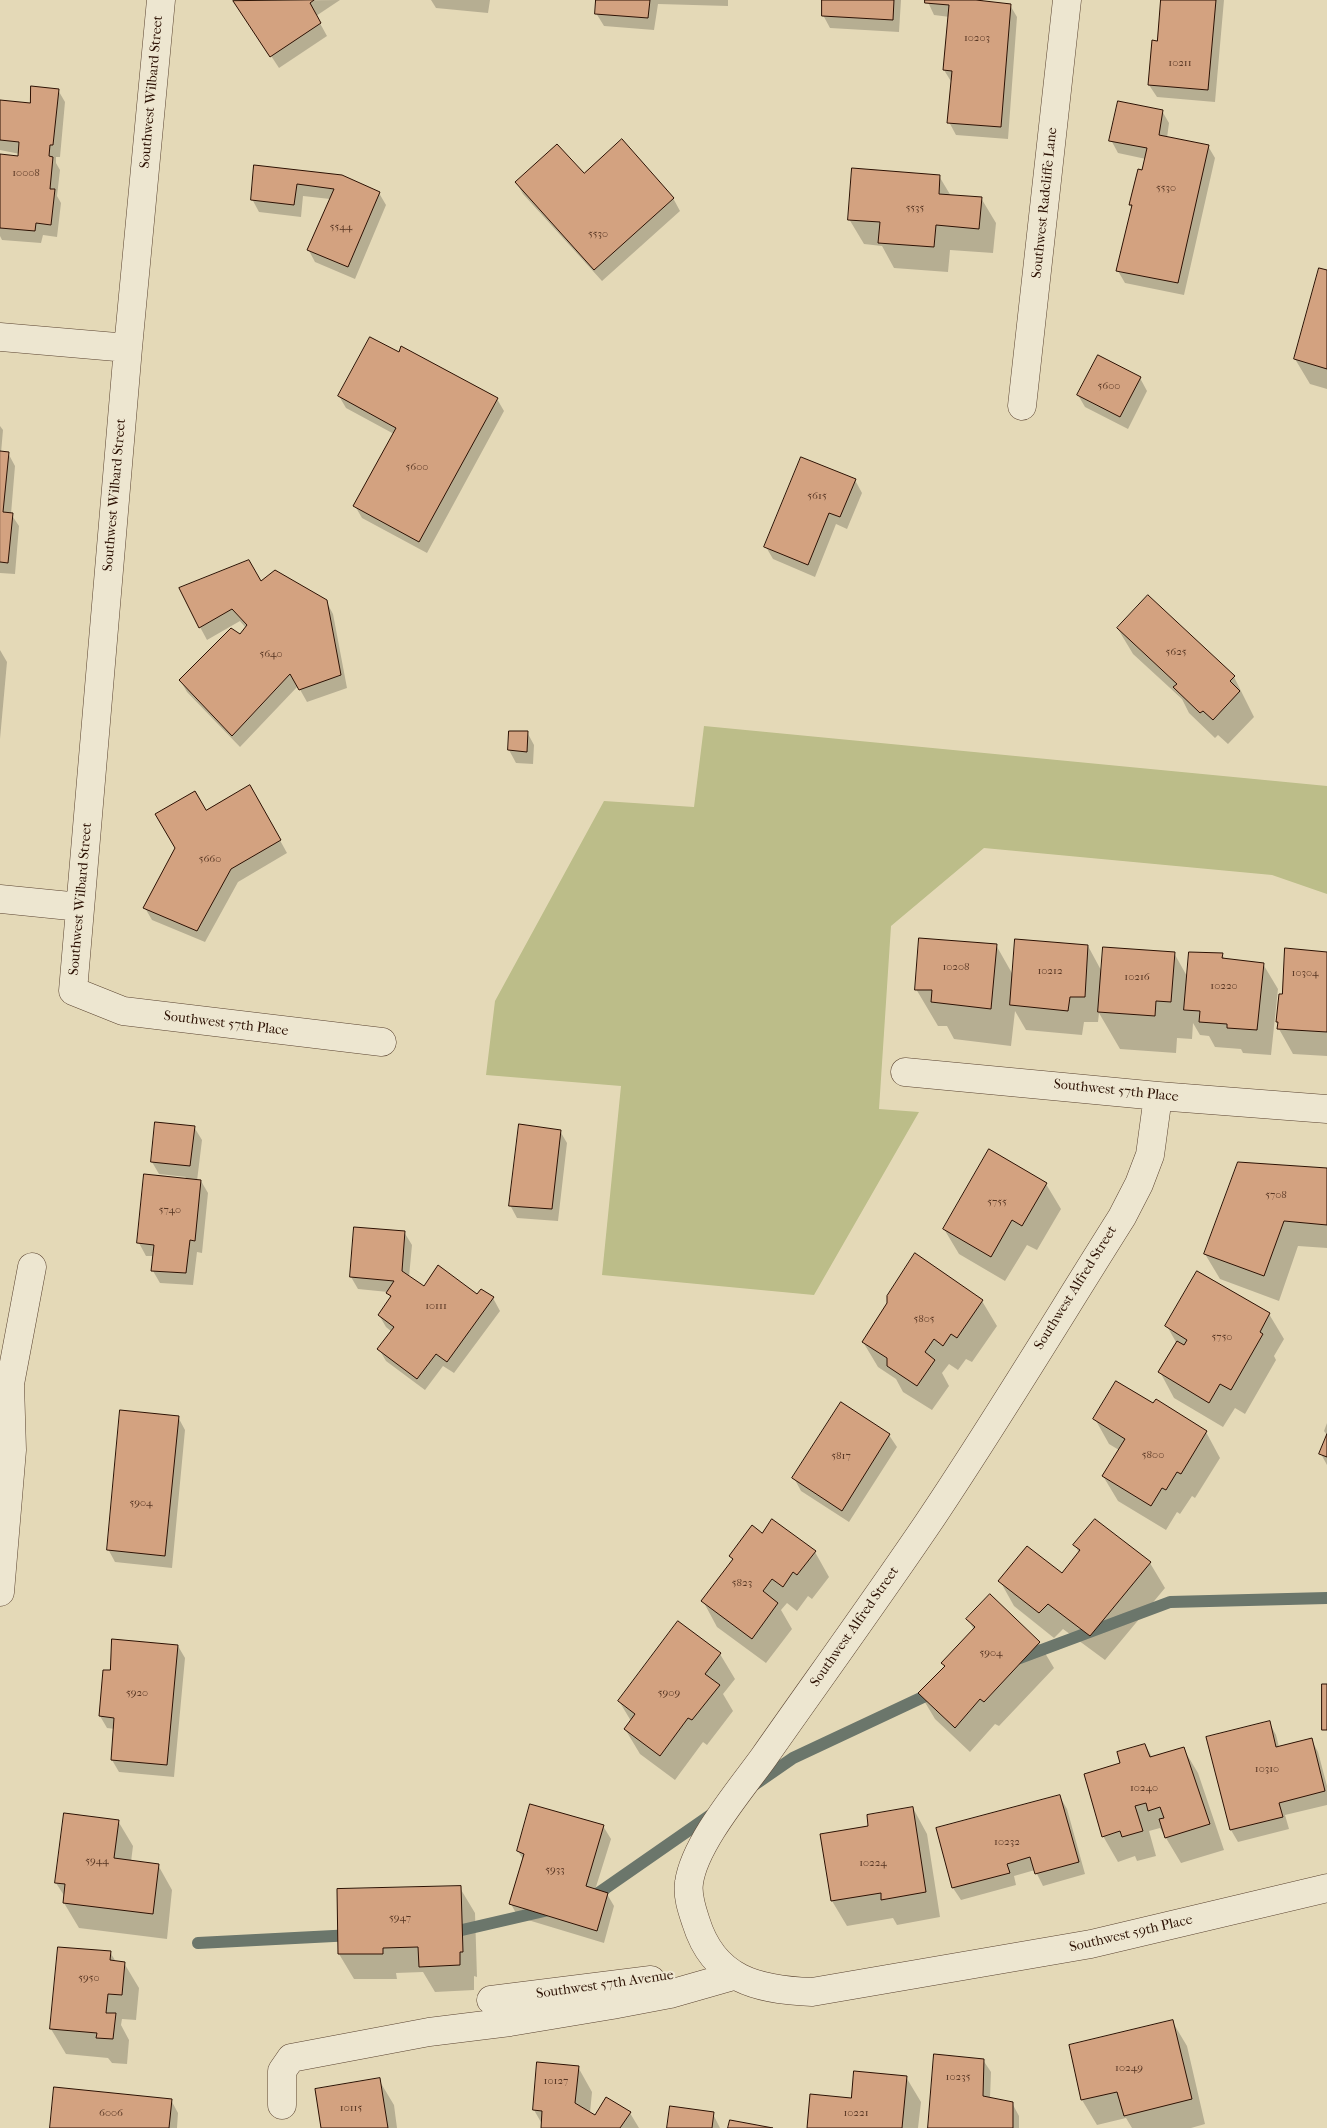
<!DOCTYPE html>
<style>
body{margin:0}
canvas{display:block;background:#e4d9b7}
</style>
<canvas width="1327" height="2128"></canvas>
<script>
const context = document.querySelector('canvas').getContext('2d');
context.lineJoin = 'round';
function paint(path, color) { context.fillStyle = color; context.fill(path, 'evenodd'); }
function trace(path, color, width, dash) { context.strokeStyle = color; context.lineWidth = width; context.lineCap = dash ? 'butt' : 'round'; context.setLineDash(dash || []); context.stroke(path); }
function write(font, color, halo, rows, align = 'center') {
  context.font = font + ' "IM FELL French Canon",serif'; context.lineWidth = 4; context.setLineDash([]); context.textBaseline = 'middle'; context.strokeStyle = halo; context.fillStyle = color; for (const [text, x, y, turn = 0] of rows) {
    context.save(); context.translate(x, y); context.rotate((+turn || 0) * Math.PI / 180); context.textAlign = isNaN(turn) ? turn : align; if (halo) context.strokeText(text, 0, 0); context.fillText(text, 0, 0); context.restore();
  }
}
paint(new Path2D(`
 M704,726l623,60v108l-55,-19 -288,-27 -93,78 -12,183 40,3 -105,183 -212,-20 19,-189 -135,-11 9,-74 109,-200 90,6z`), '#bcbd89');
paint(new Path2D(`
 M340,0l-24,16 11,20 -48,32 -44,-67z
 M431,0h59l-2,13 -52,-5z
 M598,0h130v6l-70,-2 -4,26 -50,-4 -8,-13z
 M824,0h77l-2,32 -69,-4 -7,-13z
 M927,0h56v3l27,2 7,12 -9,122 -52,-4 -7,-13 3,-39 -8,-13 6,-53 -16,-2z
 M1162,0h62l-9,102 -58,-5 -8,-12 9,-42z
 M58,90l7,12 -5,55h-4v6l4,7 -3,26 4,7 -4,34 -14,-2 -2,8 -39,-3 -2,-4v-81l19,2 1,-3 -20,-4v-49l31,3z
 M1162,111l7,12 -2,15 41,8 7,12 -31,137 -59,-12 -7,-12 14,-62 -2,-4 9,-34h4l3,-12 -28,-6 -7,-13z
 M255,166l124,27 7,12 -31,74 -40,-17 -7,-13 22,-50 -27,-3 -2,21 -42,-5 -7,-13z
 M584,175l89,23 7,13 -78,70 -79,-87 -7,-12z
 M939,176l12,20 30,2 15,25 -3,30 -43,-3 -2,22 -54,-4 -12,-22 -18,-2 -15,-25z
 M1327,271v118l-17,-5 -15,-25z
 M399,354l98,45 7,12 -77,142 -65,-35 -7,-12 39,-72 -48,-26 -7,-12z
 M1140,378l7,13 -19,38 -43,-22 -7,-12z
 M0,426l3,4 -2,23h7l7,13 -4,48 8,12 -4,48 -15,-1z
 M855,480l7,13 -15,36 -11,-5 -21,53 -42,-18 -7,-12z
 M260,583l66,18 7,13 14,74 -40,14 -9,-16 -58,61 -53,-55 -7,-12 60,-44 6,-8 -6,-7 -33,19 -7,-13z
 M1118,629l116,48 20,40 -26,27 -10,-9 -3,3 -26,-25 -7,-14 -49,-45z
 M0,650l7,12 -7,77z
 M511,732h16l7,13 -1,19 -17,-1 -7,-13z
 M250,786l37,67 -49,29 -33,60 -53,-22 -7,-12 61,-96z
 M996,945l17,30 75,-29 14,26 72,-19 14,25 34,-24 3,6 38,4 15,25 -7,66 -28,-2 -2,-4 -26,-2 -6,-11 -9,-1 -7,-12 -1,16 -15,-1 -1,15 -56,-4 -21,-36 -1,9h-14l-2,13 -56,-5 -11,-19 -4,35 -57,-7 -7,-13h-9l-22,-37z
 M1327,953v103l-34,-2 -14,-25 -2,-7 6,-26z
 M194,1127l8,13 -5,41h4l7,12 -6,60 -5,-1 -4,33 -33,-2 -7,-12 1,-15h-8l-7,-13 47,-66 -27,-3 -7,-12z
 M560,1131l7,12 -9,78 -41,-3 -7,-13z
 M1327,1169v79l-29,-2 -19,55 -59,-22 -15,-25z
 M1046,1184l15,25 -24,41 -10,-5 -22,36 -46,-27 -15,-25z
 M404,1232l8,13 -3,32 15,10 69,11 7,13 -46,62 -11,-7 -18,24 -39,-29 -7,-12 13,-17 -6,-5 -7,-12 12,-16 -3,-7 -30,-3 -7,-12z
 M982,1301l15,25 -25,36 -6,-3 -8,11 -9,-6 -7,9 7,13 -17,24 -29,-18 -7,-13 -18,-12 -15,-25z
 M1269,1314l15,25 -10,17 2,4 -31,54 -10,-6 -12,19 -49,-29 -14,-26 17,-28 -10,-18z
 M178,1417l7,13 -13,138 -57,-6 -7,-13z
 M1095,1419l111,13 14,26 -25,40 -3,-2 -12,18 -3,-2 -11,18 -48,-29 -15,-25 16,-26 -10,-6z
 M1327,1423v12l-3,-4z
 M889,1435l8,12 -48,75 -48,-31 -7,-13z
 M1327,1437v28l-6,-11z
 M763,1534l52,18 14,25 -17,22 -4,-3 -11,15 -10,-8 -6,7 11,19 -26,34 -49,-36 -14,-26 30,-41 -3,-4z
 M1075,1545l75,18 15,25 -60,72 -42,-31 -9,9 -40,-32 -14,-25 62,-7 17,-21z
 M990,1596l49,47 15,25 -55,58 -4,-2 -25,28 -35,-33 -15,-25 25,-26 -2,-4 31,-34 -6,-11z
 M178,1646l7,12 -11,119 -55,-5 -7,-12 3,-31 -8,-1 -7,-12 11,-44z
 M720,1654l15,25 -12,15 10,17 -26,34 -4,-3 -28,38 -35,-26 -15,-25 6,-8 -12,-20z
 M1269,1722l7,13 3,12 32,-8 7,13 9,34v19l-42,10 4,14 -51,13 -7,-12 -23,-92z
 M1145,1745l7,12 31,-9 15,25 26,77 -43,13 -21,-35 -11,3 7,25 -19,5 -2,-5 -17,6 -15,-26 19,-72z
 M1060,1797l7,12 18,65 -42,12 -8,-16 -21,6 2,9 -55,15 -8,-12 -16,-59z
 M913,1808l14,26 13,83 -43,8 -4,-7 -46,8 -15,-25 38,-73z
 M118,1821l15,25 -2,16 27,3 14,25 -5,49 -88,-11 -15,-25 1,-6 -9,-14z
 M603,1826l8,13 -16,51 12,4 7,12 -10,37 -86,-26 -7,-13 13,-43 -6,-10z
 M460,1888l15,25 2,64 -3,-1v14l-39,2 -12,-20 -27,1 1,6h-43l-15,-25 -1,-64z
 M59,1948l51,4 6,10 8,1 15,25 -3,32 -14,-1 -1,6 8,15 -2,24 -15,-1 -4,-5 -42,-4 -15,-25z
 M1172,2021l15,25 18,78 -14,4h-59l-6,-10 -29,7 -15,-25z
 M983,2060l8,12 -1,27 22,4 7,13v12h-90z
 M578,2067l14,25 -2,21 6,4 34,-4 9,15h-97v-4l-8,-14z
 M906,2077l15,25 -3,26h-110l44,-29z
 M379,2080l15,25 3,23h-75z
 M171,2100l7,13 -1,15h-126z
 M713,2114l7,14h-52z`), '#0003');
trace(new Path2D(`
 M1012,1661l158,-59 157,-4
 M754,1785l39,-27 145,-68
 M587,1901l128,-89
 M446,1931l16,-1 91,-21
 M198,1943l155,-8`), '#6b766b', 12);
const building = new Path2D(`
 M314,0l-4,3 11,20 -51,34 -37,-56z
 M596,0h54l-2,18 -53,-4z
 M822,0h72l-1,20 -71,-4z
 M925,0h51l35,4 -10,123 -54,-4 5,-52 -9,-1 6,-65 -24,-2z
 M1161,0h55l-8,90 -60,-5 4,-45 5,1z
 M31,86l28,3 -6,56h-3l-1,11 4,1 -3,32h5l-4,36 -15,-2 -1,8 -35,-3v-74l18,2 1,-14 -19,-2v-40l30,3z
 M1118,101l45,9 -4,25 50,10 -31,138 -62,-12 16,-66h-3l9,-36 4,1 5,-22 -38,-7z
 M622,139l52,59 -80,72 -79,-88 42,-38 27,29z
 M254,165l88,10 38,17 -32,75 -41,-17 27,-61 -37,-5 -3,21 -43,-5z
 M852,168l88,7 -1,19 43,3 -3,32 -43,-4 -2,22 -56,-4 2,-21 -32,-2z
 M1319,268l8,2v99l-33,-10z
 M370,337l29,15 2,-6 97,52 -79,144 -66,-36 43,-78 -58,-32z
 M1098,355l43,22 -21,40 -43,-22z
 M0,451l9,1 -6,60 10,1 -5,50 -8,-1z
 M801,457l55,22 -16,38 -11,-4 -21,52 -44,-18z
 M249,560l12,21 14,-11 52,30 14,75 -42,15 -9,-16 -58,62 -53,-56 52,-52 9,6 7,-9 -15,-16 -33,19 -20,-40z
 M1148,595l87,81 -5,5 10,10 -27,29 -10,-9 -3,2 -27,-26 4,-3 -60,-56z
 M509,731h19l-1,21 -19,-2z
 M250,785l31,55 -50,29 -34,62 -54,-23 32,-60 -20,-34 40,-23 11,19z
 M919,938l78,6 -6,65 -60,-7 1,-12h-17z
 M1015,939l73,6 -3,52h-15l-2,14 -58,-6z
 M1103,947l72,5 -4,50 -15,-1 -1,15 -57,-4z
 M1285,948l42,4v80l-50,-3 1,-7h-2l3,-28h3z
 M1189,952l34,1 -1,5 42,5 -7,67 -30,-2v-4l-28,-2 1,-11 -16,-1z
 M155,1122l40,4 -5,40 -39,-4z
 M519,1124l42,6 -9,79 -43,-3z
 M989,1149l58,34 -25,43 -10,-6 -21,37 -48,-28z
 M1238,1162l89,6v57l-43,-4 -20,55 -60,-22z
 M144,1174l57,6 -6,61 -5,-1 -4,33 -35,-2 3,-26 -17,-2z
 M354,1227l51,4 -3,40 22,15 14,-21 39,29 4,-5 13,8 -47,65 -11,-8 -19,25 -40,-30 17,-22 -16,-12 13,-19 -5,-3 8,-12 -44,-4z
 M915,1253l68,47 -26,38 -6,-4 -8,12 -9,-7 -9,13 10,8 -18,26 -30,-20v-8l-25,-16 25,-39v-7z
 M1197,1271l73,42 -10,19 3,2 -32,56 -11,-6 -11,19 -51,-31 19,-31 7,4 3,-5 -22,-14z
 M1116,1381l37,22 3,-4 51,32 -26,43 -4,-2 -11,18 -4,-2 -11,18 -49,-30 23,-37 -32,-20z
 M841,1402l49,32 -48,77 -50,-33z
 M120,1410l59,6 -14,140 -58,-6z
 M1327,1434v23l-8,-3z
 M772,1519l44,32 -19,24 -4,-3 -10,15 -11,-8 -9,12 15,12 -26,36 -51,-38 32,-42 -4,-3 23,-31 10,8z
 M1095,1519l56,43 -61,74 -42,-32 -9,9 -41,-32 29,-35 35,27 18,-23 -7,-5z
 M990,1594l50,48 -56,60 -4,-3 -25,29 -37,-35 27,-27 -4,-3 34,-36 -9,-8z
 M678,1621l43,32 -16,21 15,11 -28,35 -4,-2 -28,38 -36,-27 11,-15 -17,-13z
 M112,1639l66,6 -11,120 -56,-5 3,-42 -15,-2 4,-46h7z
 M1322,1684h5v46h-5z
 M1270,1721l6,26 36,-9 13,53 -46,12 4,14 -53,13 -24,-93z
 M1145,1744l5,13 34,-10 26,77 -45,14 -6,-19 5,-1 -4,-11 -12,4 -2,-8 -11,3 8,25 -21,6 -2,-6 -18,6 -18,-63 36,-11 -3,-11z
 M1060,1795l19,67 -44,12 -5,-17 -23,7 3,9 -58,15 -16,-60z
 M530,1804l74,21 -18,61 22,7 -11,38 -88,-27 15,-50 -7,-3z
 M913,1807l13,85 -45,8v-7l-50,8 -11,-67 48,-8 -1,-11z
 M64,1813l55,7 -5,38 45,6 -6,50 -90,-11 2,-19 -10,-1z
 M461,1886l2,66h-3v13l-41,2 -1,-20 -35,1v6h-45l-1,-65z
 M58,1947l53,4 -1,9 15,2 -3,33 -14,-1 -2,19h10l-3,26 -17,-1 1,-5 -47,-4z
 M1173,2020l19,79 -68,17 -7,-24 -36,8 -12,-55z
 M934,2054l50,5 -1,37 30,6v26h-85z
 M537,2062l42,4 -4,37 20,12 11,-18 25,15 -11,16h-79l1,-17 -9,-1z
 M854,2071l53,5 -5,52h-95l3,-34 41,4z
 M380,2078l8,50h-67l-6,-39z
 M54,2087l118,12 -3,29h-119z
 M670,2106l44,6 -2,16h-45z
 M730,2120l43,8h-45z`);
paint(building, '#d3a280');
trace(building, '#2c1103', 1);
const minor = new Path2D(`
 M161,0l-33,348 -55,643 50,20 259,31
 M0,337l128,11
 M1022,406l45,-406
 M0,899l80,8
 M905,1072l253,24 169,13
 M1158,1096l-8,59 -11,29 -17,33c-65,103 -128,208 -196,309 -53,78 -108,154 -162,231 -23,32 -70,87 -75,126 -2,13 3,27 7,39 18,58 62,68 116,70l279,-48 236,-56
 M0,1592l12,-142 -2,-66 22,-117
 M491,2000l160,-20
 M282,2105v-34l9,-13 138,-26 81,-10 102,-17 58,-11 63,-18`);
trace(minor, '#5a4330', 29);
trace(minor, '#ede6d0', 28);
write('11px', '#563522', null, [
 ["10203",977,38],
 ["10211",1180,63],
 ["10008",26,173],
 ["5530",1166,188],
 ["5535",915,208],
 ["5544",341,227],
 ["5530",598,234],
 ["5600",1109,386],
 ["5600",417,467],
 ["5615",817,496],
 ["5625",1176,652],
 ["5640",271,654],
 ["5660",210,859],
 ["10208",956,967],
 ["10212",1050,971],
 ["10304",1305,973],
 ["10216",1137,977],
 ["10220",1224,986],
 ["5708",1276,1195],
 ["5755",997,1202],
 ["5740",170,1210],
 ["10111",436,1306],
 ["5805",924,1319],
 ["5750",1222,1337],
 ["5800",1153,1455],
 ["5817",841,1456],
 ["5904",141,1503],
 ["5823",742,1583],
 ["5904",991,1653],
 ["5920",137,1693],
 ["5909",669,1693],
 ["10310",1267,1769],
 ["10240",1144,1788],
 ["10232",1007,1842],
 ["5944",97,1861],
 ["10224",873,1863],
 ["5933",555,1870],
 ["5947",400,1918],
 ["5950",89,1978],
 ["10249",1129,2068],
 ["10235",958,2077],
 ["10127",556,2081],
 ["10115",351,2108],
 ["6006",111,2113],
 ["10221",856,2113]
]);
write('14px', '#2c1103', '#ede6d0', [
 ["Southwest Wilbard Street",152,92,-85],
 ["Southwest Radcliffe Lane",1045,203,-84],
 ["Southwest Wilbard Street",115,495,-85],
 ["Southwest Wilbard Street",81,899,-85],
 ["Southwest 57th Place",226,1024,7],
 ["Southwest 57th Place",1116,1091,6],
 ["Southwest Alfred Street",1076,1288,-58],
 ["Southwest Alfred Street",855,1627,-55],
 ["Southwest 59th Place",1131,1934,-13],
 ["Southwest 57th Avenue",605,1985,-8]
]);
</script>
